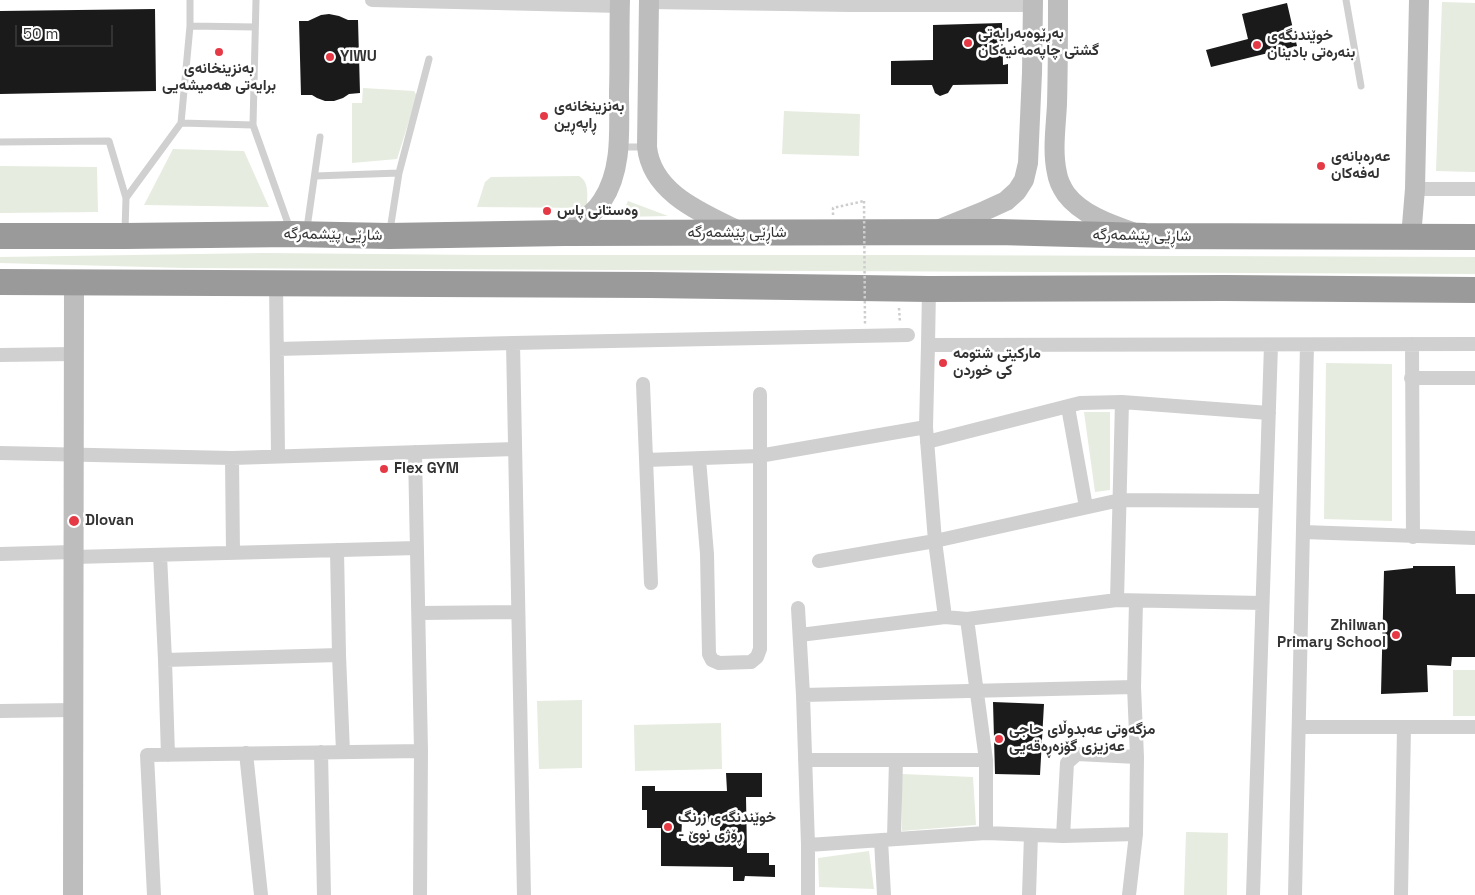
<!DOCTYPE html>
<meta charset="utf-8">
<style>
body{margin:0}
#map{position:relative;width:1475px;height:895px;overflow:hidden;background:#fff;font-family:"Space Grotesk",sans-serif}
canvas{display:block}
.scale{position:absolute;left:15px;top:25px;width:98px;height:22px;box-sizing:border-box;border:2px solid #333;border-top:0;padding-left:6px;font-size:15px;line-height:18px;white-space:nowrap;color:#333;-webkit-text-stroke:4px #fff;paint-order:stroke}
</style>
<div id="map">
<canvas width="1475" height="895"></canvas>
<div class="scale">50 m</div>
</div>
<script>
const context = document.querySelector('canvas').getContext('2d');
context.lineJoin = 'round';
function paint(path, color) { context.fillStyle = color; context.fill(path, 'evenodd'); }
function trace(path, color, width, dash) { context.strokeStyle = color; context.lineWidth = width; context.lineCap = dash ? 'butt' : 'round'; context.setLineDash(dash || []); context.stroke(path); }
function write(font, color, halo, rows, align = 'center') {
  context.font = font + ' "Space Grotesk",Vazirmatn,sans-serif'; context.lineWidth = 5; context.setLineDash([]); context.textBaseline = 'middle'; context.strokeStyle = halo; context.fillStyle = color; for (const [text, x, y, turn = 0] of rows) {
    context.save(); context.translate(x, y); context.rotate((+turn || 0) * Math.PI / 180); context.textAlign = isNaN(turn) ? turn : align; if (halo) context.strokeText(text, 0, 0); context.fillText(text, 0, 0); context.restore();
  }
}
paint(new Path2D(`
 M1442,2l33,1v169l-39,-1z
 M363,88l51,3 3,5 -20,63 -45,4v-60h10z
 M784,111l76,3 -1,42 -77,-2z
 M173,149l71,2 25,56 -125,-2z
 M0,166l97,1 1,45 -98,1z
 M579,176c11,6 8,21 8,32l-110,-1 8,-25 6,-5z
 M628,201l40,15 -47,1z
 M264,253l219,2h413l579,2v17l-1290,-6 -185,-5v-6z
 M1326,363l66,1v157l-68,-2z
 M1084,412h26v78l-15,2z
 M1453,670h22v46h-22z
 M582,700v68l-43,1 -2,-68z
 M721,723l1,46 -87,2 -1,-46z
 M902,774l71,3 3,48 -74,6z
 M1186,832l42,1 -1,62h-43z
 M869,851l5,38 -55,-2 -1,-29z`), '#e6ecdf');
paint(new Path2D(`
 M1287,3l10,43 -86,21 -5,-17 42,-11 -6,-25z
 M155,9l1,82 -156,3v-83z
 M329,14l10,2 9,4h10l2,73 -11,1 -6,4 -9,3h-9l-8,-3 -5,-3h-11l-2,-74h9l13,-6z
 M1002,23l1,42 5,-1v20l-55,1 -5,8 -8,3 -5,-3 -3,-8h-41v-24l42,-1v-35z
 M1413,566h42l1,28h19v63h-23l-1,9 -24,-1 1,27 -47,2 3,-123 29,-3z
 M993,702l51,2 -4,71 -45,-1z
 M726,773h36v24h-16l1,56h22v12h6v12l-30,-1 -1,5h-11v-14l-72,-1v-38h-14v-18h-5v-24h13v5h72zM682,821l38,1v20l-39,-1z`), '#1a1a1a');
trace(new Path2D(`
 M833,215v-7l31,-7
 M899,308l1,14`), '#cdcdcd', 2.5, [2.5, 2.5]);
trace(new Path2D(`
 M256,0l-3,125 37,104
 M1346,0l15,86
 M190,26l65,1
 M181,123l72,2
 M0,142l109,-1 17,57 -1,32
 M620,147h25
 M315,176l84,-3
 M126,198l55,-75 9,-97v-26
 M307,228l13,-91
 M390,230l9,-57 30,-114`), '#d0d0d0', 7);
trace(new Path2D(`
 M372,0l248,6
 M649,2l201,3h183
 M1415,189h60
 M276,283l2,172
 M929,289l-1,56 547,-1
 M513,343l11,552
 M1412,344l1,193
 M928,345l-2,82 9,114 10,76
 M277,349l236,-6 395,-8
 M0,355l74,-1
 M1411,378h64
 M643,384l8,199
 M1068,407l18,100
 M927,442l153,-39 42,-1 147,11
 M415,452l6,299 -1,144
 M0,453l232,5
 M699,459l8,95 2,100 3,6 7,3 32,-1 6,-5 3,-8v-255
 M646,460l113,-4 167,-29
 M1303,532l172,6
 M337,550l2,105 4,97
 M233,553l-1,-95 283,-9
 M0,554l73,-2
 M160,555l5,105 3,95
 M74,557l343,-9
 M819,561l116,-20 185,-41 146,1
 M1117,600l5,-198
 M798,608l5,87 5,150v50
 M419,613l99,-1
 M967,619l19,141v73
 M800,635l145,-18 22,2 150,-19 145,3
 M165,660l174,-5
 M803,695l331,-8
 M0,711l74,-1
 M1299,727h176
 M321,752l3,143
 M246,753l15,142
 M805,760h181
 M1063,836l4,-73 10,-9 60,3
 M894,838l2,-78
 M881,840l3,55
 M808,845l178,-12 77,3 73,-2
 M154,895l-7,-140 274,-4
 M1029,895l2,-60
 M1129,895l7,-61 1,-77 -3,-70 2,-86
 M1253,895l18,-550
 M1295,895l12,-550
 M1401,895l3,-168`), '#d0d0d0', 14);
trace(new Path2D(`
 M649,0l-2,147c5,47 56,66 92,84
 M1058,0c0,35 0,69 -1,104 -1,22 -5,47 0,69 1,7 5,15 9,21 15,20 43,30 66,38
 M940,229l42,-17 24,-11 11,-10 7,-11 4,-17 4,-90 1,-73
 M564,233c13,-10 30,-18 38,-32 21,-31 17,-73 17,-109 1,-30 0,-61 1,-92
 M1411,237l4,-48 4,-189
 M73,895l1,-613`), '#bdbdbd', 20);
trace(new Path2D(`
 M0,236h125l167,-2 97,2 175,-3 434,-1 148,4 329,1
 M0,282l650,3 279,4 296,-1 250,2`), '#9a9a9a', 26);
trace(new Path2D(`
 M864,201l1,123`), '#cdcdcd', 2.5, [2.5, 2.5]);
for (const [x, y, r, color] of [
 [968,43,5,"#e63946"],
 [1257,45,5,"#e63946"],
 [219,52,5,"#e63946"],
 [330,57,5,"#e63946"],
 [544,116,5,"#e63946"],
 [1321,166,5,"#e63946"],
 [547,211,5,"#e63946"],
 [943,363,5,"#e63946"],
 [384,469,5,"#e63946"],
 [74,521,6,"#e63946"],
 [1396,635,5,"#e63946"],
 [999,739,5,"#e63946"],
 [668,827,5,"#e63946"]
]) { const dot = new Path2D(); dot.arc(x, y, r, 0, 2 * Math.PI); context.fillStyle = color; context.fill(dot); trace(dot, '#fff', 2); }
write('bold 15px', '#333', '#fff', [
 ["بەڕێوەبەرایەتی",978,34],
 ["گشتی چاپەمەنیەکان",978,51],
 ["خوێندنگەی",1267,36],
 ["بنەرەتی بادینان",1267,53],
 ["YIWU",340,57],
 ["بەنزینخانەی",219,69,"center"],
 ["برایەتی هەمیشەیی",219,86,"center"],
 ["بەنزینخانەی",554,107],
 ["ڕاپەڕین",554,124],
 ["عەرەبانەی",1331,157],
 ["لەفەکان",1331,174],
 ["وەستانی پاس",557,211],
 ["مارکیتی شتومه",953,354],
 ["کی خوردن",953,371],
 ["Flex GYM",394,469],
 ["Dlovan",85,521],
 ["Zhilwan",1386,626,"right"],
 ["Primary School",1386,643,"right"],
 ["مزگەوتی عەبدوڵای حاجی",1009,730],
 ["عەزیزی گۆزەڕەقەیی",1009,747],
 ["خوێندنگەی زرنگ",678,818],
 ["- ڕۆژی نوێ",678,835]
], 'left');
write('15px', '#333', '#fff', [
 ["شاڕێی پێشمەرگە",737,233],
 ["شاڕێی پێشمەرگە",333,235,1],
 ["شاڕێی پێشمەرگە",1142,236,1]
]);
</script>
